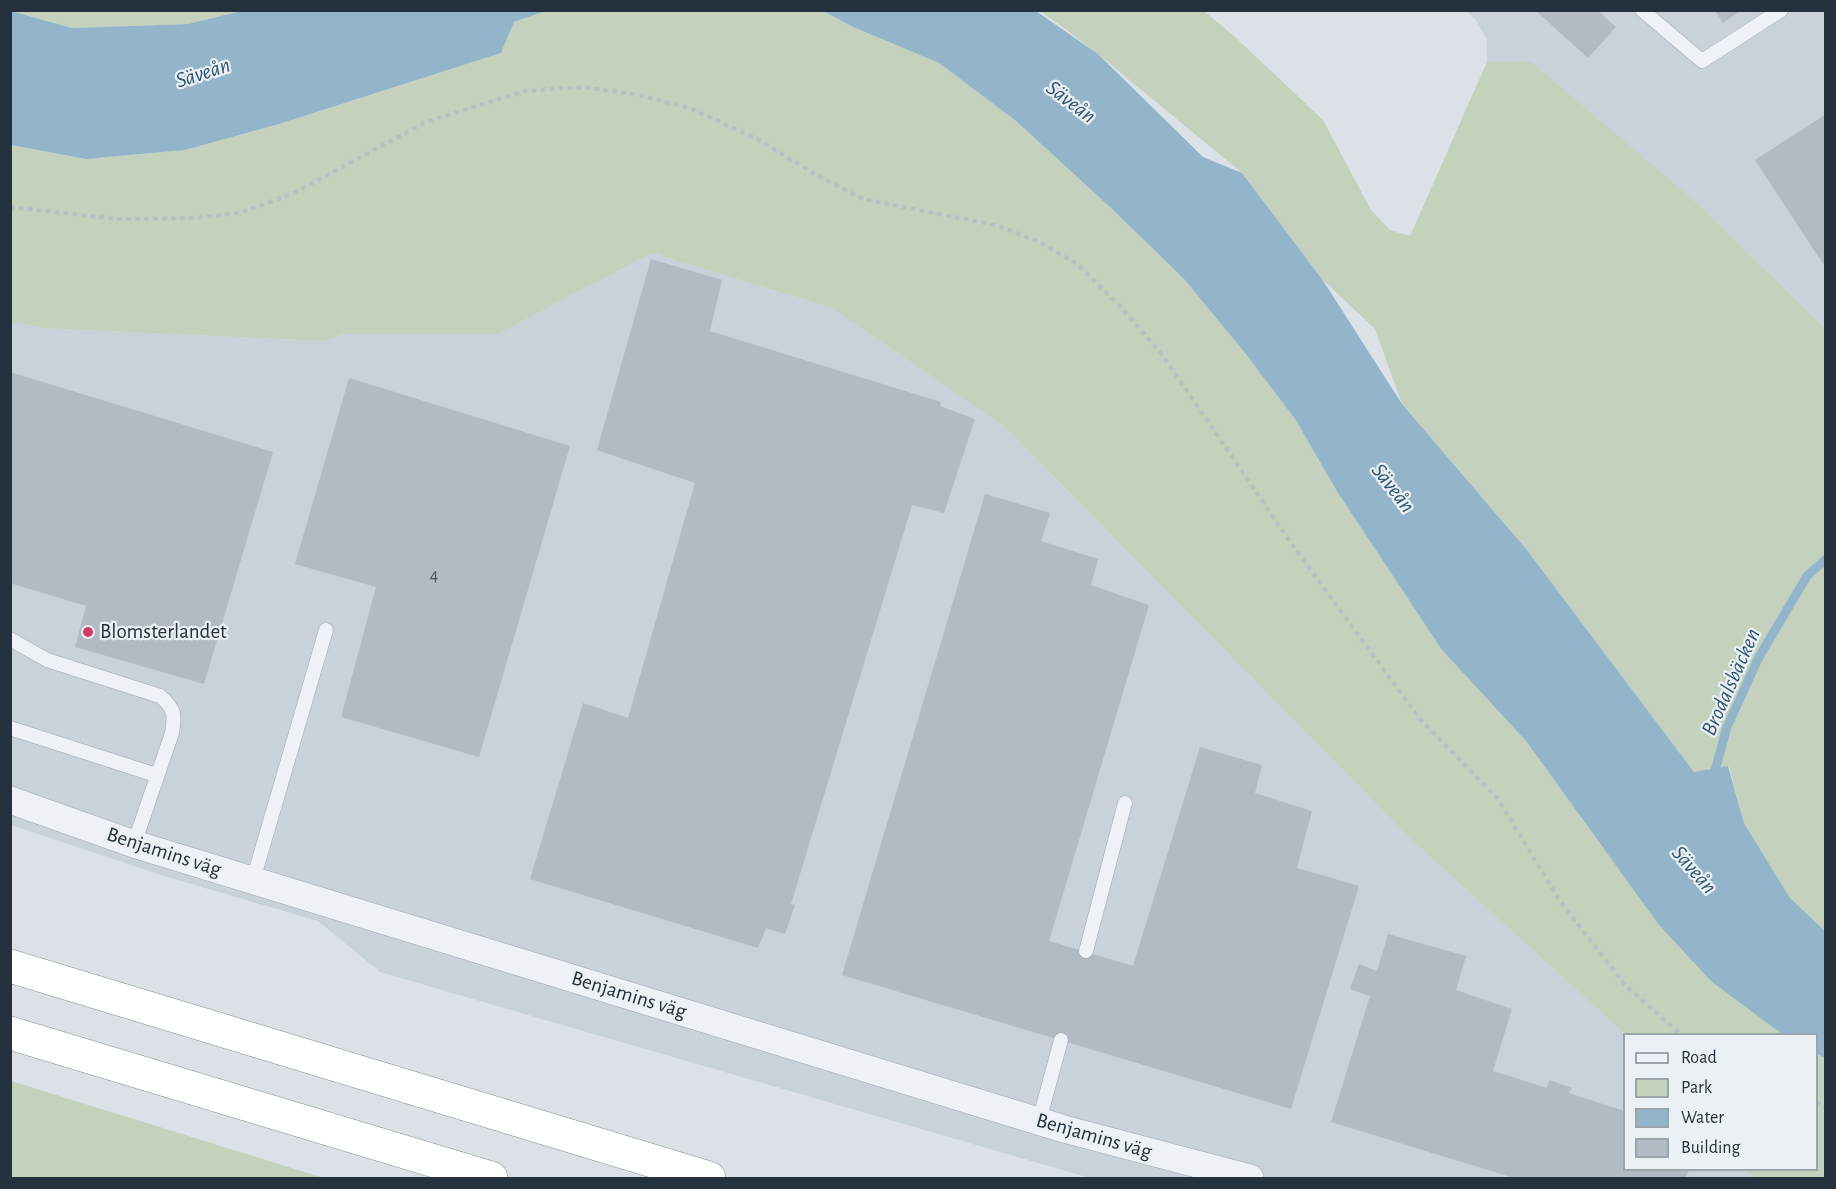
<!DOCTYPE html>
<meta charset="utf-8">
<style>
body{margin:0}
#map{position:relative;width:1836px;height:1189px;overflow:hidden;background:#dbe1e6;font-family:"Alegreya Sans",sans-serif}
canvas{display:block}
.frame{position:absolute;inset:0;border:12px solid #25313d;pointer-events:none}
.legend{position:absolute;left:1623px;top:1033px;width:195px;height:138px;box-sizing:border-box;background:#ebf0f4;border:2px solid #9ca4ab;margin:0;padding:8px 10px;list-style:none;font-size:18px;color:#25313d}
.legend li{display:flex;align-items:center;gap:12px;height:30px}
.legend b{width:30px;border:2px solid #9ca4ab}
</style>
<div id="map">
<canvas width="1836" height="1189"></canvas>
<div class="frame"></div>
<ul class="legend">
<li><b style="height:8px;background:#eef1f5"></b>Road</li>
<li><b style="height:16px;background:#c4d1bc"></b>Park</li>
<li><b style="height:16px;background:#94b5c9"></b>Water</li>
<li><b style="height:16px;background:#b2bbc3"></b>Building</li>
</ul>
</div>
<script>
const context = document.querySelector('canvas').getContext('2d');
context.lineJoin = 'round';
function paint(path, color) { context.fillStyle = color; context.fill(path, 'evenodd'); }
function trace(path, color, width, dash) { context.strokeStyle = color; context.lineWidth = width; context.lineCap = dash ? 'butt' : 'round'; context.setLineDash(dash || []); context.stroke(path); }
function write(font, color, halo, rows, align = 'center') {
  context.font = font + ' "Alegreya Sans",sans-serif'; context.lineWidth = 4.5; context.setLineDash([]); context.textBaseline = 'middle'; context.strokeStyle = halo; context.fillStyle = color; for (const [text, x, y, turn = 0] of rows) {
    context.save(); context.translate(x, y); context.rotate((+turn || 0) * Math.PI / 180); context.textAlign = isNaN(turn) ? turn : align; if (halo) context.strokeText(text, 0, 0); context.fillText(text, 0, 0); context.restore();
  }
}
paint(new Path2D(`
 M1466,11h359v318l-122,-121 -172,-145 -44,-1v-22l-11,-20z
 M652,253l180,55 173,119 408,414 212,193 -1,136h123l7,8h-664l-710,-206 -62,-51 -154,-45 -153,-51v-504l30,7 283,13 21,-7h153z`), '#c9d1d9');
paint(new Path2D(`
 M11,11h235l-58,13 -116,4z
 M546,11h277l30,16 86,36 77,58 96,88 72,70 61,74 50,66 43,74 104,157 84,91 72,100 114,141 70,52h-157l-212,-193 -408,-414 -173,-119 -180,-55 -154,81h-153l-21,7 -283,-13 -30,-7v-176l75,14 99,-9 94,-26 222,-71 13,-31z
 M1041,11h163l31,26 88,83 48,90 19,20 20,6 77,-174h44l172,146 122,121v602l-35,-33 -46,-75 -15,-57 -35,6 -167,-222 -125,-146 -27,-75 -53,-50 -80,-106 -144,-119z
 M1817,1054l8,4v120h-71l-7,-8h69z
 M11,1081l313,97h-313z`), '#c4d1bc');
paint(new Path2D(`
 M246,10h300v1l-32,11 -13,31 -222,71 -94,26 -99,9 -75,-14v-134l61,17 116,-4z
 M823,11h213l62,43 105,103 39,16 80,106 80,125 125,146 167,222 34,-6 16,57 46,75 35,33v127l-8,-4 -1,-20h-34l-70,-52 -53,-57 -133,-184 -84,-91 -104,-157 -43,-74 -50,-66 -61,-74 -72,-70 -96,-88 -77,-58 -86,-36z`), '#94b5c9');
trace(new Path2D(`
 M1713,778l14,-51 32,-70 48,-81 19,-17`), '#94b5c9', 9);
paint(new Path2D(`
 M1535,10h62l19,17 -28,31z
 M1715,10h26l-18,13z
 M1826,114v148l-3,2 -68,-104z
 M651,259l71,21 -12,51 231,71 -1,4 35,13 -31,94 -32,-8 -121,399 4,1 -10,29 -19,-6 -8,20 -228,-69 53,-176 45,15 67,-235 -98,-33z
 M10,372l263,80 -69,232 -129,-37 11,-41 -76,-23z
 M349,378l221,68 -91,311 -138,-40 35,-130 -81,-23z
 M985,494l65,19 -9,28 57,18 -7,26 58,20 -100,336 84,25 67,-219 62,18 -7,28 57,18 -15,57 62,18 -68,223 -449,-134z
 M1388,934l78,22 -10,34 56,19 -19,62 54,17 2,-8 23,8 -3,5 55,18v59h65l-3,8h-172l-183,-56 39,-126 -20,-7 9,-25 18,7z`), '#b2bbc3');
const service = new Path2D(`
 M1642,10l60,51 79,-51
 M10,639l37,21 113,36c15,13 15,18 12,37l-38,111
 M10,728l146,47
 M253,880l73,-250
 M1086,951l39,-148
 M1039,1121l22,-81`);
const minor = new Path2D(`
 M10,800l124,44 930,285 186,49`);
const motorway = new Path2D(`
 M10,966l699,212
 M10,1033l481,145`);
trace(service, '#a1a9b0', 15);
trace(minor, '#a1a9b0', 28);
trace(motorway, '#82919e', 34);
trace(new Path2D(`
 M10,207l108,12 76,-1 45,-5 53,-19 134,-72 99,-31 58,-4 56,8 53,14 67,31 59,36 45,23 132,26 43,16 39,23 44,43 42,49 128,187 128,175 79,81 62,102 65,84 55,49
 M1816,1102l10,5`), '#babfc5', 4, [4.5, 4.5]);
trace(service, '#eef1f5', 14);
trace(minor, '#eef1f5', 27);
trace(motorway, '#fff', 33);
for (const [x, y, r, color] of [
 [88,632,6,"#d33966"]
]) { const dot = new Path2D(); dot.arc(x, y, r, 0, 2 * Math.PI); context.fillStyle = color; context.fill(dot); trace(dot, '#ebf0f4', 2); }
write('18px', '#48545e', null, [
 ["4",434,576]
]);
write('21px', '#25313d', '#ebf0f4', [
 ["Blomsterlandet",100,632]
], 'left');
write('21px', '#25313d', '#ebf0f4', [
 ["Benjamins väg",164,852,18],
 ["Benjamins väg",629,995,17],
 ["Benjamins väg",1094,1136,16]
]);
write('italic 22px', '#2e5672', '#ebf0f4', [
 ["Säveån",203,73,-18],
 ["Säveån",1071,102,37],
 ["Säveån",1393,488,52],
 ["Brodalsbäcken",1731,682,-66],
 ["Säveån",1694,870,49]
]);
</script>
